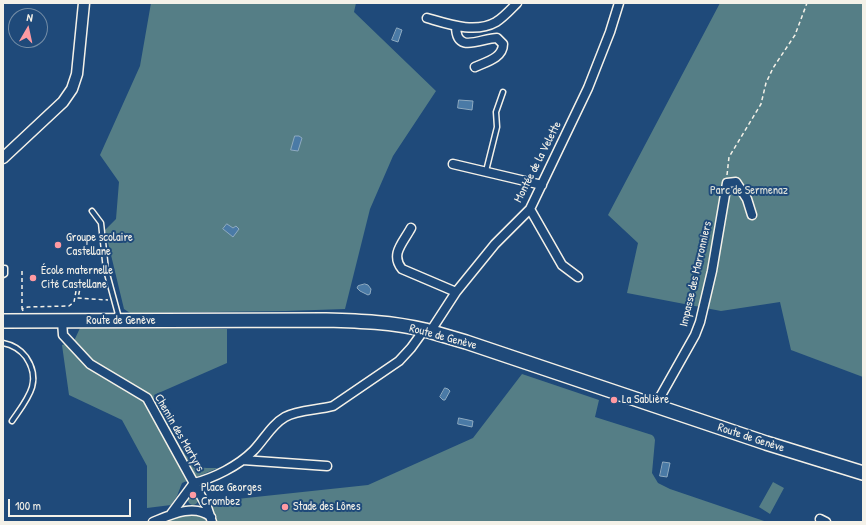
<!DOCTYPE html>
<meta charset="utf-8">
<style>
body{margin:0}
#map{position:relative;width:866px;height:525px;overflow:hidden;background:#1f4a7a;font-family:"Patrick Hand",sans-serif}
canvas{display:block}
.frame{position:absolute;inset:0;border:4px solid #f4f1e8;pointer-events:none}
.north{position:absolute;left:8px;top:8px;width:40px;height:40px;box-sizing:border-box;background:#1f4a7a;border:1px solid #748da6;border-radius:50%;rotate:9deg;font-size:11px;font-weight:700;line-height:16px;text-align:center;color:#f4f1e8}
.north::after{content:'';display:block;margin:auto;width:14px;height:18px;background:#ff9aa2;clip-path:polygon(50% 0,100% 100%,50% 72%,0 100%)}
.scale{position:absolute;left:8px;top:499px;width:123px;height:18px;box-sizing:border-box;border:2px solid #f4f1e8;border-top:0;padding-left:5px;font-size:12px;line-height:14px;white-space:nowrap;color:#f4f1e8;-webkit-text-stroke:3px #1f4a7a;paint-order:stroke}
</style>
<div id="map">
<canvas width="866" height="525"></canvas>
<div class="frame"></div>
<div class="north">N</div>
<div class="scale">100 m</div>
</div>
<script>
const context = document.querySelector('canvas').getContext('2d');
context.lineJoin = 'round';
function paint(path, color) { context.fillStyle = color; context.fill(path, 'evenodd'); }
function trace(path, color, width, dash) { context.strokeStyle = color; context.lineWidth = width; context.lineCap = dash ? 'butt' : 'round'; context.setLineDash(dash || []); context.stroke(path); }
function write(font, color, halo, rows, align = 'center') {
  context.font = font + ' "Patrick Hand",sans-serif'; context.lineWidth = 4; context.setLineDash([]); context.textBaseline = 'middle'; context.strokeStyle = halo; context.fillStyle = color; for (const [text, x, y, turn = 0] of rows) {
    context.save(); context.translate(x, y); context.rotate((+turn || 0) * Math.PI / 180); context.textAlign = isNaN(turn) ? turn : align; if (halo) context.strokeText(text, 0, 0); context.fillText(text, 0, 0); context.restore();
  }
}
paint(new Path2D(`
 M151,3h205l-2,9 82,79 -43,65 -23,53 -25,100 -59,2 -156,2 -6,-4 -19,-79 11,-11 3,-37 -19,-27 40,-89z
 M720,3h143v374l-72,-27 -11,-48 -59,9 -94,-18 11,-50 -30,-28z
 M80,328l147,1v34l-73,32c8,17 27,58 39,68 7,6 17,5 25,5l-36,15 -5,13 -6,9 -24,3v-42l-25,-46 -53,-25 -7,-50 12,-4z
 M522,374l77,26 -4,17 57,18 2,2 1,3 -3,33 6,10 12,6 97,33h-608l59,-21 150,-16 105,-47z
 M773,482l11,6 -14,26 -11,-7z
 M188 500a5 5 0 1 1 10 0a5 5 0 1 1-10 0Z`), '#557e86');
const water = new Path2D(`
 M397,28l5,2 -4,12 -6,-2z
 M459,100l14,1 -1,9 -14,-2z
 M295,136h4l3,2 -4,13 -7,-1z
 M227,224l6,4 3,-2 3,3 -6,8 -10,-8z
 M365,284l3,1 3,4 -1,5 -2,1 -8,-4 -3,-3 1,-2z
 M445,388l3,1 2,2 -5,9h-2l-3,-3z
 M459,418l14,3 -1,6 -14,-3z
 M663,462l7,1 -3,14 -7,-1z`);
paint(water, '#4a7aa6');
trace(water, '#8eaac0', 1);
const service = new Path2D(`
 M486,171l11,-44 -1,-15 7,-20
 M92,211l9,12 5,47 13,48
 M3,268h2v6l-2,1
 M3,343c10,2 17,6 23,14 17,25 1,42 -14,64`);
const minor = new Path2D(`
 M427,18c21,6 48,16 69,4 8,-5 14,-12 21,-19
 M456,26c0,29 25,12 41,12l6,6c0,14 -17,18 -28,23
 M453,164l89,21
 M530,209l32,56 16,12
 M411,228c-8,15 -21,26 -9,41l54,23
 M62,321l1,14 27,29 57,34 60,109 5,15
 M430,332l26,-40 39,-48 35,-35 58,-121 22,-56 9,-29
 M655,406l40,-71 5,-13 12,-51 15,-88 9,-1 11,17 5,16
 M243,460l84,6
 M194,483c20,-5 44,-17 59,-32 11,-11 18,-26 32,-34 12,-7 33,-7 48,-11l66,-45 12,-13 13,-18
 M171,514l23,-31
 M820,519l6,3
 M153,522c17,-7 41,-19 58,-5`);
const tertiary = new Path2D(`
 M3,158l60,-56 9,-13 5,-15 7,-71`);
const primary = new Path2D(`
 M3,321l323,-1c33,1 66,2 99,10 14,4 27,8 41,12l300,101 97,30`);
trace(service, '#f4f1e8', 7);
trace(minor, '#f4f1e8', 11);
trace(tertiary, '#f4f1e8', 13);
trace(primary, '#f4f1e8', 16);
trace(new Path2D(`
 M727,175l2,-18 32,-53 5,-21 7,-15 22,-33 12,-32
 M22,271v38
 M81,284l-3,14 30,2
 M23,311l-1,-2 6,-2 41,-1 5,-4 2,-11 1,-1`), '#f4f1e8', 1.5, [4, 3]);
trace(service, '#1f4a7a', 4);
trace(minor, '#1f4a7a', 8);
trace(tertiary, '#1f4a7a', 10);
trace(primary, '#1f4a7a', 13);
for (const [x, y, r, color] of [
 [58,245,4,"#ff9aa2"],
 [33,278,4,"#ff9aa2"],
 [614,400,4,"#ff9aa2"],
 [193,495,4,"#ff9aa2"],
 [285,507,4,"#ff9aa2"]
]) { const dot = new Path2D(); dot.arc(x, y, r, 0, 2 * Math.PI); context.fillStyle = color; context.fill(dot); trace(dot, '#1f4a7a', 1.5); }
write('12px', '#f4f1e8', '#1f4a7a', [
 ["Montée de la Velette",538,162,-63],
 ["Impasse des Marronniers",696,274,-77],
 ["Route de Genève",121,321],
 ["Route de Genève",443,337,15],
 ["Chemin des Martyrs",179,433,60],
 ["Route de Genève",751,438,18]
]);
write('12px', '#dce0d9', '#1f4a7a', [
 ["Parc de Sermenaz",749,191]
]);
write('12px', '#f4f1e8', '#1f4a7a', [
 ["Groupe scolaire",66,238],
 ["Castellane",66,252],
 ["École maternelle",41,271],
 ["Cité Castellane",41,285],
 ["La Sablière",622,400],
 ["Place Georges",201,488],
 ["Crombez",201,502],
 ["Stade des Lônes",293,507]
], 'left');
</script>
